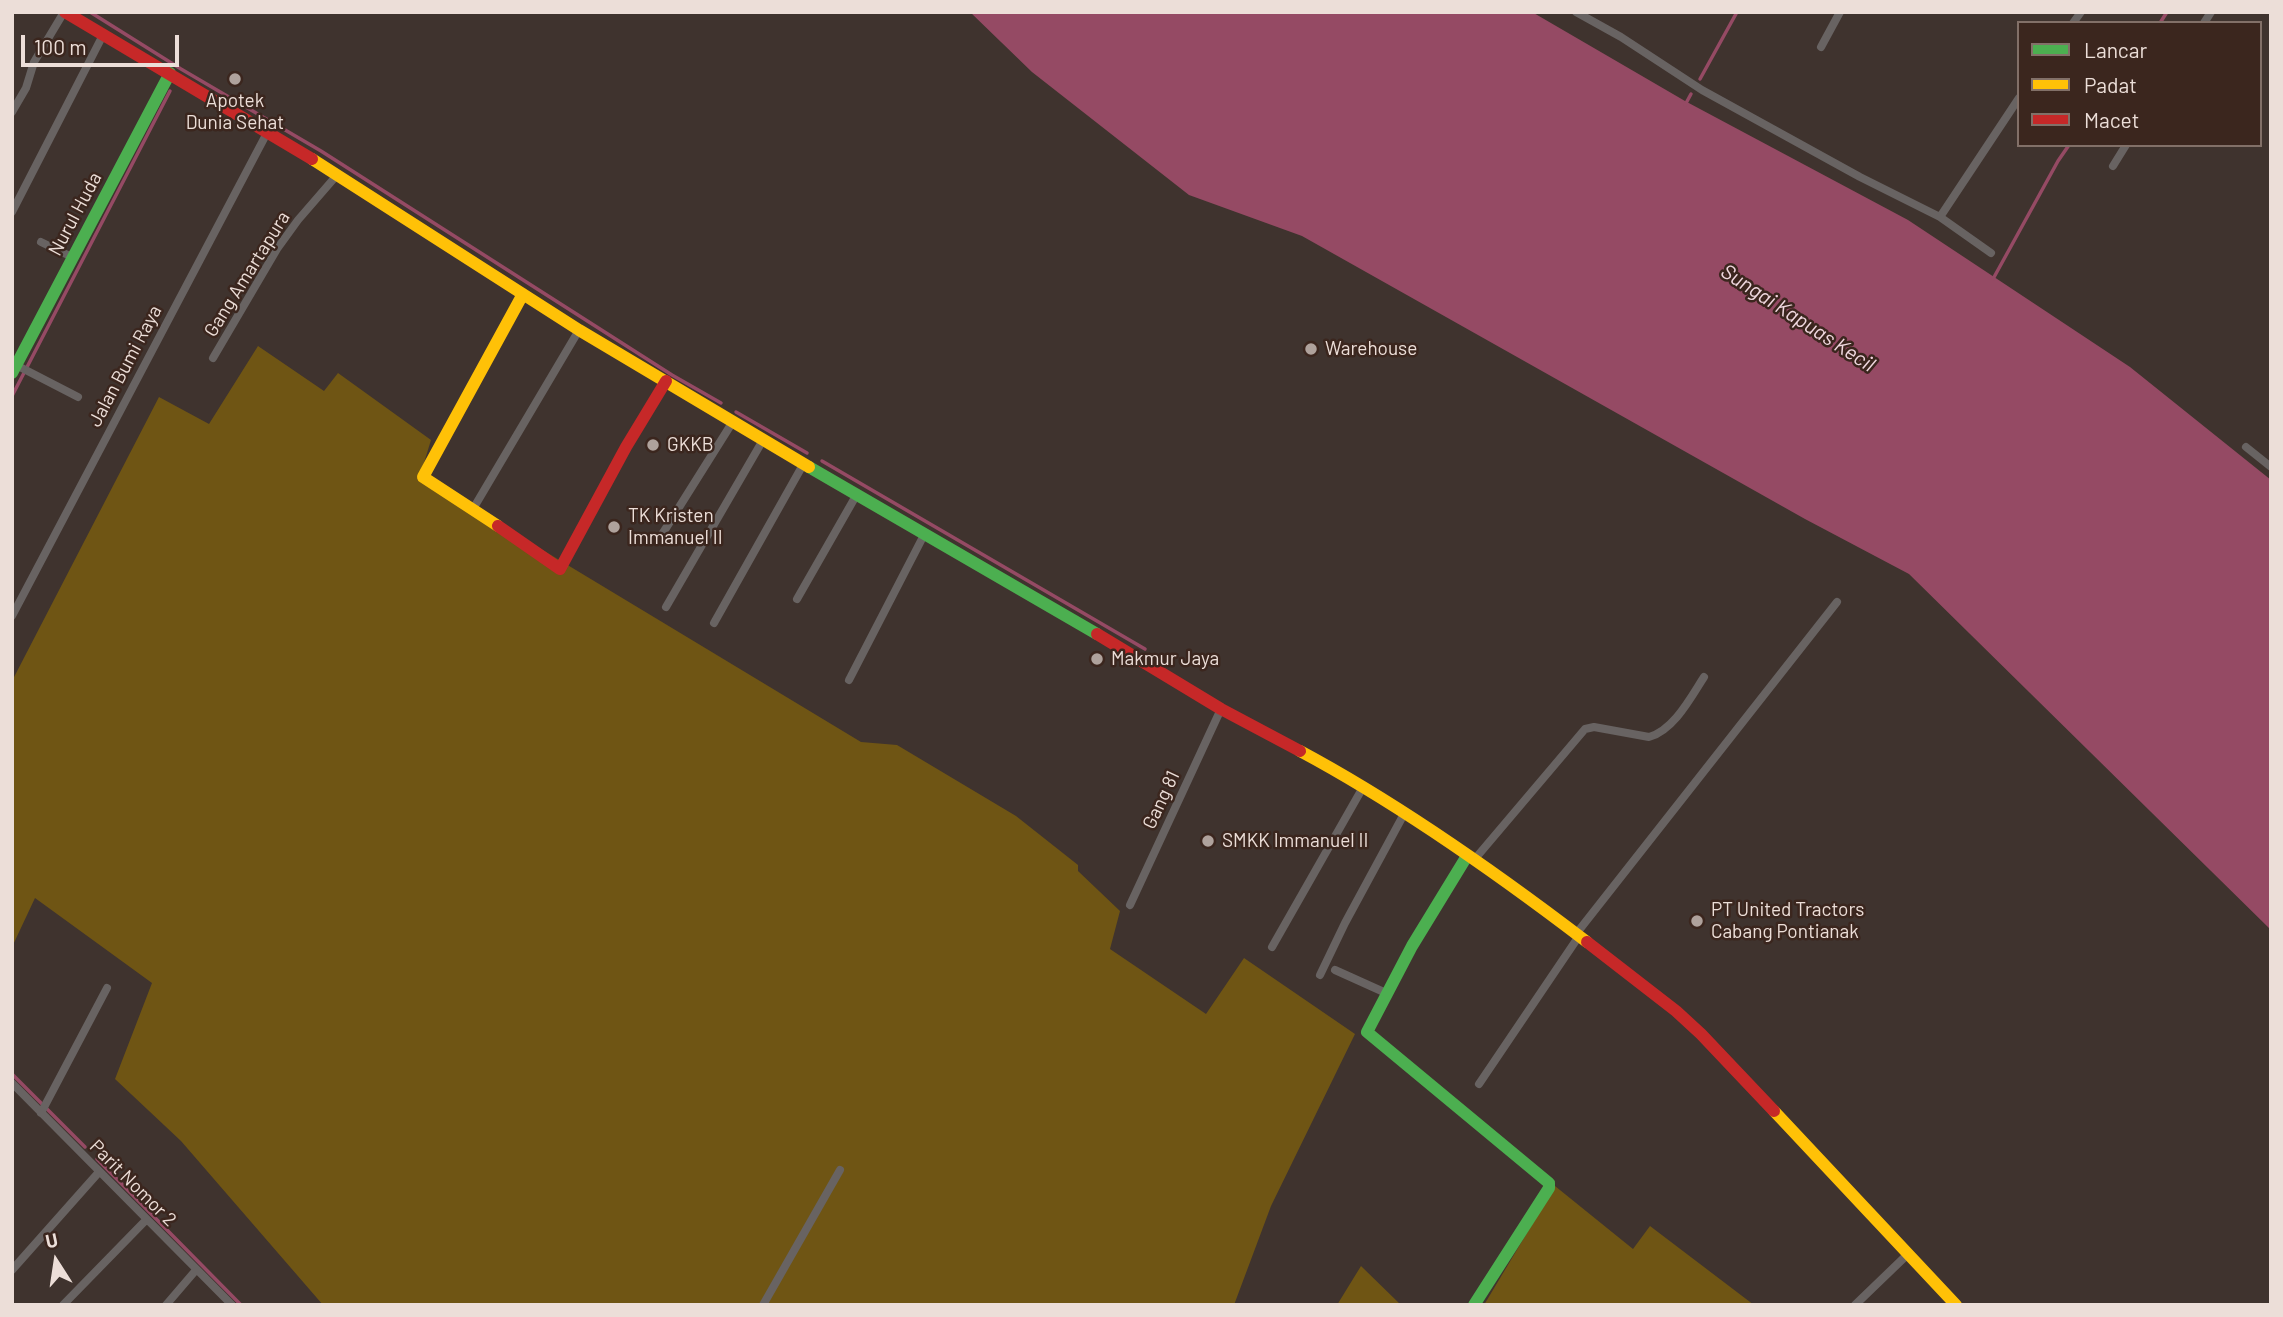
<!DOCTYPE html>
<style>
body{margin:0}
#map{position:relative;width:2283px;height:1317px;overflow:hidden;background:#3f332e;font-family:Barlow,sans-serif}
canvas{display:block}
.frame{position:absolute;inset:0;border:14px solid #ecded8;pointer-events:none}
.legend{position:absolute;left:2017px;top:21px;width:245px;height:126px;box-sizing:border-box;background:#3b261e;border:2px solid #827068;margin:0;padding:9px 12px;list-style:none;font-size:21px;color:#ecded8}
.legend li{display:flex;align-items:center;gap:14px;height:35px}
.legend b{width:35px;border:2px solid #827068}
.north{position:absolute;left:21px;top:1226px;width:70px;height:70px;-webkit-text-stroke:5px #3b261e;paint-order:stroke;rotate:348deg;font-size:19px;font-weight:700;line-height:28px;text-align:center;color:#ecded8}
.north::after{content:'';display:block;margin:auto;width:24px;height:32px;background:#ecded8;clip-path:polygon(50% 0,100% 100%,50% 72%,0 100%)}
.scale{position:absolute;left:21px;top:35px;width:158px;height:32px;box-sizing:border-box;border:4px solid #ecded8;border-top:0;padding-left:9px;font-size:21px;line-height:24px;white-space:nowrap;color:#ecded8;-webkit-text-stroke:5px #3b261e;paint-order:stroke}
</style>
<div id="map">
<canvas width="2283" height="1317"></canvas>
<div class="frame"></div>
<ul class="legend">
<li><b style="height:9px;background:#4caf50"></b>Lancar</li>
<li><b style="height:9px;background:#ffc107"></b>Padat</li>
<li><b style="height:9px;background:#c62828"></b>Macet</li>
</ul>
<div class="north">U</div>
<div class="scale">100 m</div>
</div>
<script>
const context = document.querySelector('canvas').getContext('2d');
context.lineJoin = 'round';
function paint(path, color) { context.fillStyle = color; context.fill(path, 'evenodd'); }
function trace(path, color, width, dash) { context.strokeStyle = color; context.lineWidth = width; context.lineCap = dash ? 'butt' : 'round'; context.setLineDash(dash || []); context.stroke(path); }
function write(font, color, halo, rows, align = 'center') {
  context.font = font + ' Barlow,sans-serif'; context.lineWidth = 5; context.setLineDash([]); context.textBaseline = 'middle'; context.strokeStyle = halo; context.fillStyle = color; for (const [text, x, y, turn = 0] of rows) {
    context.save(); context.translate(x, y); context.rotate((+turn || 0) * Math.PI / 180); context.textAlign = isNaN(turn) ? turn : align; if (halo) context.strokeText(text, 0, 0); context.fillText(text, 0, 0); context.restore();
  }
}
paint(new Path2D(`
 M258,346l66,45 14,-18 93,67 -11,36 441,266 36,3 119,71 62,49v6l42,40 -10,38 96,65 38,-56 111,76 -84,172 -37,99h-911l-142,-164 -66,-62 37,-96 -117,-85 -23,49v-266l147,-284 50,27z
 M1555,1186l78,63 17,-23 104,79h-270z
 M1361,1266l40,39h-64z`), '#6f5514');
paint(new Path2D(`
 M970,12h562l153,89 223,119 222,147 141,113v450l-362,-356 -104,-55 -503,-283 -113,-41 -157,-123z`), '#954a64');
trace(new Path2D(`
 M90,12l91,57 140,82 351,224 49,28
 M2160,23l7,-11
 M1700,79l37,-67
 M1685,105l6,-11
 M1993,279l65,-118 11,-16
 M12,396l158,-305
 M736,412l71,41
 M822,461l323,188
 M12,1074l73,73
 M97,1159l144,146`), '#954a64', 3.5);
trace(new Path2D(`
 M1576,12l45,25 81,53 158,87 80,40 51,36
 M2073,23l8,-11
 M2204,23l7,-11
 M1821,47l19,-35
 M12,112l14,-24 8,-26 30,-50
 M2113,166l13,-21
 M12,212l91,-177
 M1940,217l79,-119
 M41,242l33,16
 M213,358l64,-109 21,-29 39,-45
 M16,365l62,32
 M2246,447l25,20
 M473,509l106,-179
 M661,536l71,-113
 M797,599l60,-105
 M666,607l97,-167
 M12,616l256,-485
 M714,623l90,-160
 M849,680l76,-147
 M1474,860l111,-131 9,-2 55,10c25,-7 42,-40 55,-60
 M1130,905l91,-196
 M1576,934l261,-332
 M1272,947l90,-158
 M1335,970l51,23
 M1320,975l25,-52 59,-109
 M12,1083l220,222
 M1479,1084l100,-148
 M41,1113l66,-125
 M12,1270l87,-98
 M63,1305l83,-85
 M166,1305l30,-35
 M763,1305l77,-135
 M1855,1305l54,-52`), '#686362', 8);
trace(new Path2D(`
 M12,373l158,-300
 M809,467l288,167
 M1467,856l-55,90 -45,86 182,151v5l-75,117`), '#4caf50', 12);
trace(new Path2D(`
 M312,159l267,171 230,137
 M498,526l-75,-49 100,-183
 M1300,751c99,53 198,123 287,191
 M1774,1111l182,194`), '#ffc107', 12);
trace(new Path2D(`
 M65,12l247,147
 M498,526l62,43 66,-122 40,-66
 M1097,634l124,75 79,42
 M1587,942l89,69 25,23 73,77`), '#c62828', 12);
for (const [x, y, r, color] of [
 [235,79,7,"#afa29c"],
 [1311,349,7,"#afa29c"],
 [653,445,7,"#afa29c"],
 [614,527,7,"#afa29c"],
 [1097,659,7,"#afa29c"],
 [1208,841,7,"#afa29c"],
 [1697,921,7,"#afa29c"]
]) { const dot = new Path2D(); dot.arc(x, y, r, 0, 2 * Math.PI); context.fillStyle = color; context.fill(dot); trace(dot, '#3b261e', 2.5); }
write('19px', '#ecded8', '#3b261e', [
 ["Apotek",235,101,"center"],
 ["Dunia Sehat",235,123,"center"],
 ["Warehouse",1325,349],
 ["GKKB",667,445],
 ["TK Kristen",628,516],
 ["Immanuel II",628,538],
 ["Makmur Jaya",1111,659],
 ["SMKK Immanuel II",1222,841],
 ["PT United Tractors",1711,910],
 ["Cabang Pontianak",1711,932]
], 'left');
write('19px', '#ecded8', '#3b261e', [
 ["Nurul Huda",75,214,-62],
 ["Gang Amartapura",247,274,-58],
 ["Jalan Bumi Raya",125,366,-62],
 ["Gang 81",1161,800,-65],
 ["Parit Nomor 2",133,1183,45]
]);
write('italic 21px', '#f0d8df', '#3b261e', [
 ["Sungai Kapuas Kecil",1798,318,33]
]);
</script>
